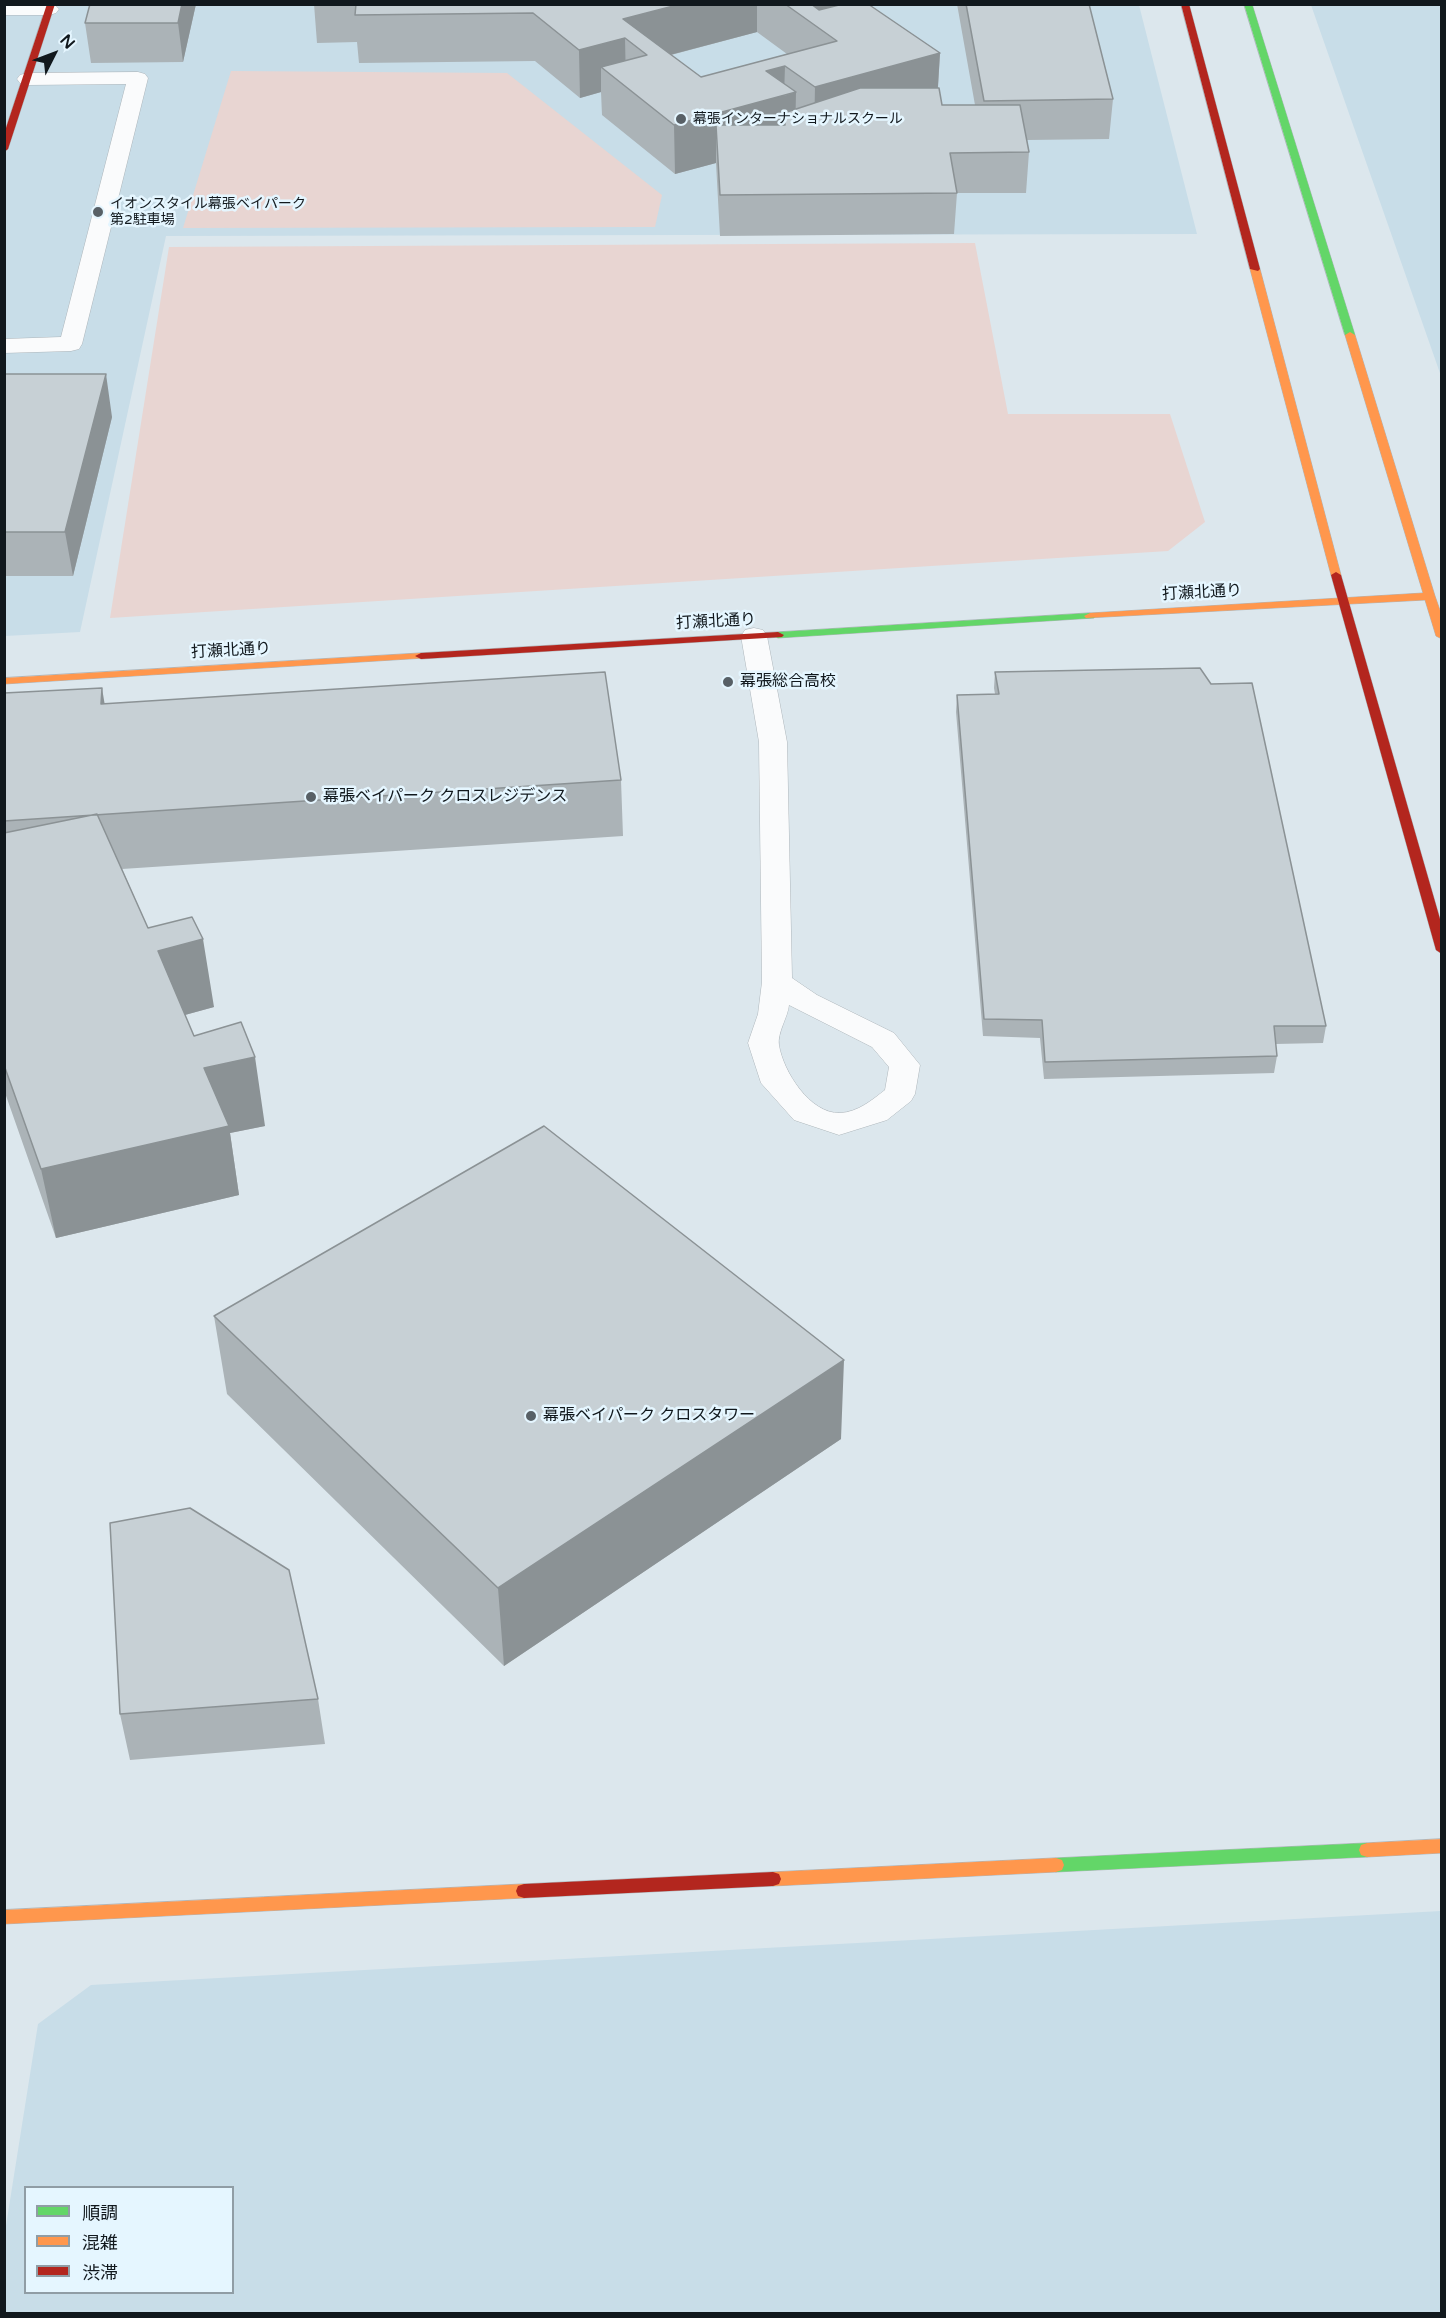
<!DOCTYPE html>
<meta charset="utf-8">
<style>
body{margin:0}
#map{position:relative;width:1446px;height:2318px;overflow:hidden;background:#dce7ed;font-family:"Varela Round","Noto Sans JP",sans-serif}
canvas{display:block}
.frame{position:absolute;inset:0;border:6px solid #11181d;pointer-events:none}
.legend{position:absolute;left:24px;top:2186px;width:210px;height:108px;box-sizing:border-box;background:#e5f6ff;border:2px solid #909da5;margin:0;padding:8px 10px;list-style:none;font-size:18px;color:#11181d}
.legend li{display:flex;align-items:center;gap:12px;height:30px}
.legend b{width:30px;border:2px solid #909da5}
.north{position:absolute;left:24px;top:24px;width:60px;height:60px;-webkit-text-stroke:4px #e5f6ff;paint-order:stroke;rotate:48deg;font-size:16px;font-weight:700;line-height:24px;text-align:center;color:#11181d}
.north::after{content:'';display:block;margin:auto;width:21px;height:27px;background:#11181d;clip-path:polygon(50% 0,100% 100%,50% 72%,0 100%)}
</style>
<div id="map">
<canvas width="1446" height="2318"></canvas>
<div class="frame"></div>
<ul class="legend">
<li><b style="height:8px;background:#63d668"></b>順調</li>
<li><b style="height:8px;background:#ff974d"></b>混雑</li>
<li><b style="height:8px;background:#b3261e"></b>渋滞</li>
</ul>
<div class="north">N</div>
</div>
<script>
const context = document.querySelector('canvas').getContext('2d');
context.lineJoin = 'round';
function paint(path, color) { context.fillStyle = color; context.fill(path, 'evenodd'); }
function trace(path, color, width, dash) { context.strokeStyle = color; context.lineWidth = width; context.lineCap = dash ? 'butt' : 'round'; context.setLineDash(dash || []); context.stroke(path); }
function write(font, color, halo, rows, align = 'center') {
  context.font = font + ' "Varela Round","Noto Sans JP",sans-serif'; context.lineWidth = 5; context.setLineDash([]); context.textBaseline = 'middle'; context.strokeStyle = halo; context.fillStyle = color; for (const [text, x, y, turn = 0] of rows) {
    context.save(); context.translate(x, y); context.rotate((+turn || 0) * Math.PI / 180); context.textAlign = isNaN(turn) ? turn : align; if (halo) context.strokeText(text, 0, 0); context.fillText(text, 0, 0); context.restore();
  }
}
paint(new Path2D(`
 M5,5h1134l58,229 -1031,2 -86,396 -75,4z
 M1311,5h130v371z
 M1441,1911v402h-1436v-81l33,-208 53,-39zM26,2188h206v104h-206z`), '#c8dde8');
paint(new Path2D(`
 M231,71l276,2 155,122 -7,32 -472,1z
 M975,243l33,171h162l35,108 -37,29 -1058,67 59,-371z`), '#e8d5d2');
const lane = new Path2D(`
 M4,4h50l5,5 -3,4 -7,2h-45z
 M138,72l7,2 3,4 -66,266 -3,5 -8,2 -67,2v-14l57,-2 65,-253 -99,1 -7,-2 -3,-4 3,-4 7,-2z
 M754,628l9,2 4,6 20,106 5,236 25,17 77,38 26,32 -5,29 -4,7 -24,19 -48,15 -45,-15 -33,-37 -13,-40 10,-29 4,-32 -3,-240 -18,-106 4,-6zM789,1005l83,42 17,20 -4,23c-13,10 -27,22 -45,23 -30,1 -57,-42 -61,-68 -2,-12 9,-28 10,-40z`);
const fast = new Path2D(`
 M1244,4h8l103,331 -2,2 -8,-2z
 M1090,613l6,3 -2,2 -316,20 -6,-3 6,-3z
 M1367,1843l6,2 2,5 -2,5 -6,2 -311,15 -6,-2 -2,-5 2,-5 6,-2z`);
const slow = new Path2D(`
 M1252,267l8,2 81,306 -1,2 -4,1 -5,-3 -81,-306z
 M1350,332l5,3 80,261 7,20v23l-6,-3 -11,-36 -339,18 -2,-2 6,-3 333,-20 -78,-258z
 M421,653l4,1v4l-421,26v-6z
 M1442,1839v14l-75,4 -6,-2 -2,-5 2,-5 6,-2z
 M1056,1858l6,2 2,5 -2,5 -6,2 -283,14 -6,-2 -2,-5 2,-5 6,-2z
 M524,1884l6,2 2,5 -2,5 -6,2 -520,26v-14z`);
const jam = new Path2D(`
 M47,4h8l-47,145 -4,3v-18z
 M1181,4h8l71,265 -2,2 -8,-2z
 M1336,572l5,3 101,351v28l-6,-4 -105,-375z
 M778,632l6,3 -2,2 -361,22 -6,-3 6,-3z
 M773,1872l6,2 2,5 -2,5 -6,2 -249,12 -6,-2 -2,-5 2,-5 6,-2z`);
trace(lane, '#aeb6bb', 1);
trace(fast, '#aeb6bb', 1);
trace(slow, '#aeb6bb', 1);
trace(jam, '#aeb6bb', 1);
paint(lane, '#fafbfc');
paint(fast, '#63d668');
paint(slow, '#ff974d');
paint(jam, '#b3261e');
paint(new Path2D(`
 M196,4l-13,58 -92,1 -6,-40z
 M314,4h554l72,49 -2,35 4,17h33l-18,-101h132l24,95 -4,40 -82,1 2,12 -3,41h-69l-3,41 -234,2 -4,-73 -41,11 -73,-59 -1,-23 -21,6 -45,-37 -176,2 -2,-21 -40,1zM757,32l30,22 -86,23 -30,-22z
 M4,374l108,43 -39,159h-69z
 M995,672l216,12 115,342 -3,17 -48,1 2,12 -3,17 -230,6 -4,-41 -57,-2 -27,-324 1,-17 38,-1 -1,-6z
 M4,693l101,10 516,77 2,56 -501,33 26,59 66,79 -29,8 9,21 71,90 -35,7 9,62 -183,43 -52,-148z
 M214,1316l627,123 -337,227 -277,-272z
 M318,1699l7,45 -195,16 -10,-46z`), '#abb3b7');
paint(new Path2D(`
 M182,4h14l-13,58 -5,-39z
 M681,4h76v28l-110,29v-6l-22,-17 1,48 -25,-19v25l-21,6 -1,-48 44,-31z
 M805,4h42l-1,34z
 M940,53l-3,48 -123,35 1,-49z
 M785,66l-1,30 12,-4 -1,49 -10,-16 -1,-12v31l-68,-19v38l-41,11 -1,-49 92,-54z
 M106,374l6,43 -39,159 -8,-44z
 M102,688l9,54 -10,-38z
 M203,939l11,68 -44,12 -12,-68z
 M255,1057l10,69 -35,7 9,62 -183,43 -15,-69 163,-101z
 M844,1360l-3,79 -337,227 -6,-78z`), '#8b9295');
const building = new Path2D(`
 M90,4h92l-4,19h-93z
 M356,4h325l-58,15 78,58 136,-36 -52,-37h26l8,6 24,-6h25l72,49 -125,34 -30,-21 -19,5 30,21 -122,33 -73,-58 46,-12 -22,-17 -46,12 -46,-37 -178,2z
 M966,4h123l24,95 -129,2z
 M860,88h79l3,17h78l9,47 -79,1 7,40 -237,2 -4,-70h69l-1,-12z
 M4,374h102l-41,158h-61z
 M1200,668l11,16 41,-1 74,343h-52l3,30 -232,6 -3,-42 -58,-1 -27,-324 42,-1 -4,-22z
 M605,672l16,108 -617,41v-128l98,-5 -1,16z
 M97,814l51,114 44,-11 11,22 -45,12 36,85 47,-14 14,35 -51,11 25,58 -188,43 -37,-104v-232z
 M544,1126l300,234 -346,228 -284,-272z
 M190,1508l99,62 29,129 -198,15 -10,-191z`);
paint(building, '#c7d0d5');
trace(building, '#8b9295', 1.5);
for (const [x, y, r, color] of [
 [681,119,6,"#586066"],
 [98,212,6,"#586066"],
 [728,682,6,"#586066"],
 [311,797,6,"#586066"],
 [531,1416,6,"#586066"]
]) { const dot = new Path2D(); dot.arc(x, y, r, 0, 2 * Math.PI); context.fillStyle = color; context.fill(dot); trace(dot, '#e5f6ff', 2); }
write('14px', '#11181d', '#e5f6ff', [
 ["幕張インターナショナルスクール",693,119],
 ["イオンスタイル幕張ベイパーク",110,204],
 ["第2駐車場",110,220]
], 'left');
write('16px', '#11181d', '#e5f6ff', [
 ["打瀬北通り",1202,593,-3],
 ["打瀬北通り",716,622,-3],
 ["打瀬北通り",231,651,-3]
]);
write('16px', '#11181d', '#e5f6ff', [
 ["幕張総合高校",740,682],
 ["幕張ベイパーク クロスレジデンス",323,797],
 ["幕張ベイパーク クロスタワー",543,1416]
], 'left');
</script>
